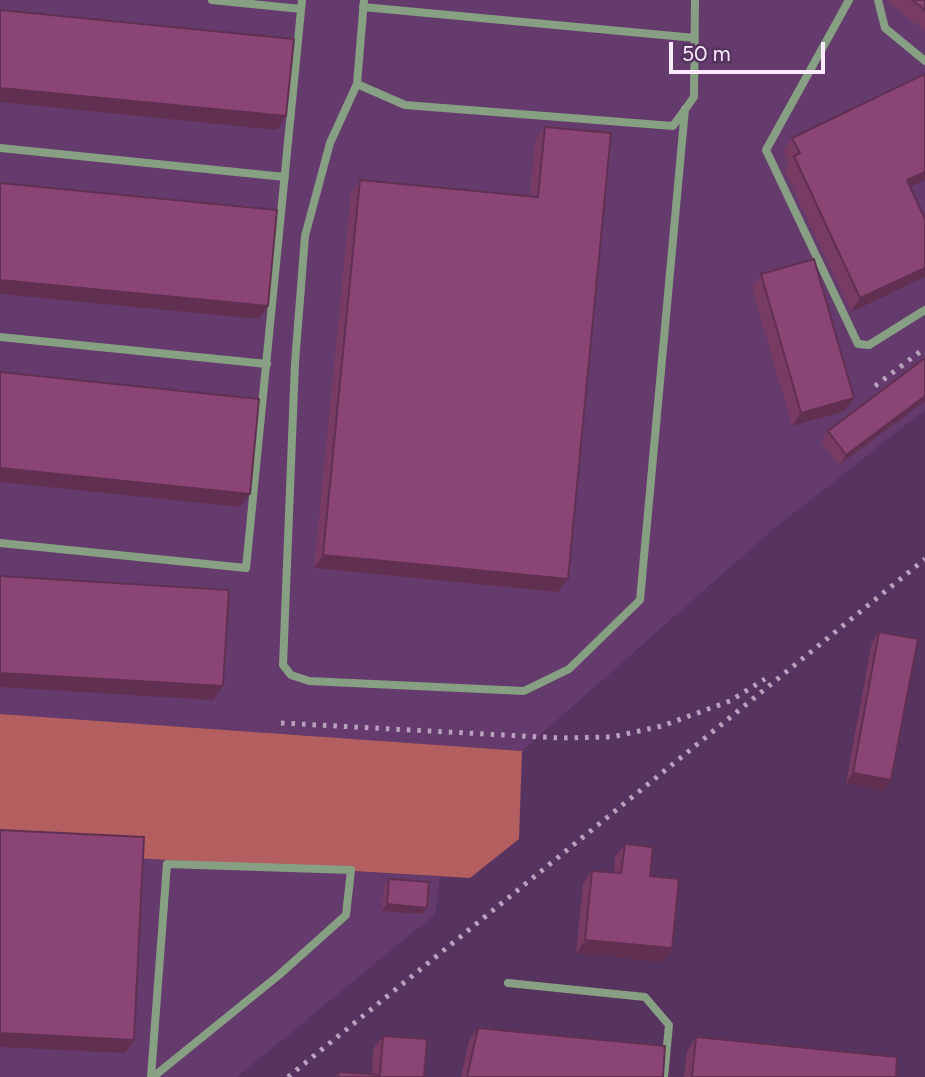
<!DOCTYPE html>
<style>
body{margin:0}
#map{position:relative;width:925px;height:1077px;overflow:hidden;background:#57335f;font-family:Figtree,sans-serif}
canvas{display:block}
.scale{position:absolute;left:669px;top:42px;width:156px;height:32px;box-sizing:border-box;border:4px solid #faecfc;border-top:0;padding-left:9px;font-size:21px;line-height:24px;white-space:nowrap;color:#faecfc;-webkit-text-stroke:5px #57335f;paint-order:stroke}
</style>
<div id="map">
<canvas width="925" height="1077"></canvas>
<div class="scale">50 m</div>
</div>
<script>
const context = document.querySelector('canvas').getContext('2d');
context.lineJoin = 'round';
function paint(path, color) { context.fillStyle = color; context.fill(path, 'evenodd'); }
function trace(path, color, width, dash) { context.strokeStyle = color; context.lineWidth = width; context.lineCap = dash ? 'butt' : 'round'; context.setLineDash(dash || []); context.stroke(path); }
paint(new Path2D(`
 M0,0h925v410l-154,121 -249,220 -522,-37z
 M0,850l440,27 -5,37 -198,163h-237z`), '#643b6c');
paint(new Path2D(`
 M0,714l522,37 -3,88 -49,39 -470,-28z`), '#b35e5f');
trace(new Path2D(`
 M212,0l89,9
 M364,0l-7,84 48,21 268,21 21,-29 1,-97
 M849,0l-83,150 92,194 11,1 56,-35
 M878,0l7,28 40,33
 M363,7l332,31
 M357,84l-27,59 -25,93 -10,127 -12,302 8,10 18,6 215,10 45,-22 71,-69 45,-491
 M0,148l285,29
 M0,337l267,27
 M0,543l246,25 56,-568
 M508,983l137,14 24,28 -5,52
 M151,1077l16,-213 184,6 -5,45 -67,60 -126,102`), '#879f82', 8);
trace(new Path2D(`
 M875,386l50,-38
 M281,723l279,15 52,-1 50,-11 68,-25 35,-22
 M288,1077l637,-518`), '#b9a2bd', 5, [3.5, 7]);
paint(new Path2D(`
 M888,0h37v31l-38,-30z
 M925,74v106l-15,7 15,32v58l-74,35 -67,-143 5,-6 -6,-12 9,-13z
 M545,127l23,452 -10,13 -244,-24 37,-375 9,-13 170,17 5,-57z
 M761,274l84,137 -53,15 -40,-138z
 M925,358v43l-86,64 -18,-24 7,-10z
 M879,632l5,159 -38,-8 26,-141z
 M625,844l25,32 12,86 -86,-9 7,-69 9,-13 22,2 1,-16z
 M389,879l33,35 -40,-3 2,-25z
 M478,1028l185,49h-202l8,-36z
 M383,1036l41,41h-89l4,-5 33,2 1,-25z
 M696,1037l200,40h-212l3,-26z`), '#773b64');
paint(new Path2D(`
 M0,88l286,28 -9,14 -277,-28z
 M925,172v8l-27,13 9,-13z
 M925,268v9l-74,35 9,-14z
 M0,280l268,26 -9,13 -259,-25z
 M925,396v5l-86,64 7,-10z
 M854,398l-9,13 -53,15 9,-13z
 M0,468l250,26 -10,13 -240,-25z
 M323,555l245,24 -10,13 -244,-24z
 M0,673l223,13 -10,14 -213,-13z
 M853,773l38,7 -7,11 -38,-8z
 M387,904l40,4 -5,6 -40,-3z
 M585,940l87,8 -10,14 -86,-9z
 M0,1033l134,7 -9,13 -125,-6z`), '#613051');
const building = new Path2D(`
 M912,0h13v10z
 M0,10l294,29 -8,77 -286,-28z
 M925,74v98l-18,8 18,39v49l-65,30 -66,-142 6,-3 -8,-15z
 M545,127l66,6 -43,446 -245,-24 37,-375 178,17z
 M0,183l277,27 -9,96 -268,-26z
 M814,259l40,139 -53,15 -40,-139z
 M925,358v38l-79,59 -18,-24z
 M0,372l259,27 -9,95 -250,-26z
 M0,576l229,14 -6,96 -223,-13z
 M879,632l39,7 -27,141 -38,-7z
 M0,830l144,7 -10,203 -134,-7z
 M625,844l28,3 -3,29 29,3 -7,69 -87,-8 7,-69 29,2z
 M389,879l40,3 -2,26 -40,-4z
 M478,1028l187,18 -2,31h-196z
 M383,1036l44,3 -3,38h-86l1,-5 41,3z
 M696,1037l201,20 -1,20h-204z`);
paint(building, '#8a4574');
trace(building, '#613051', 2);
</script>
